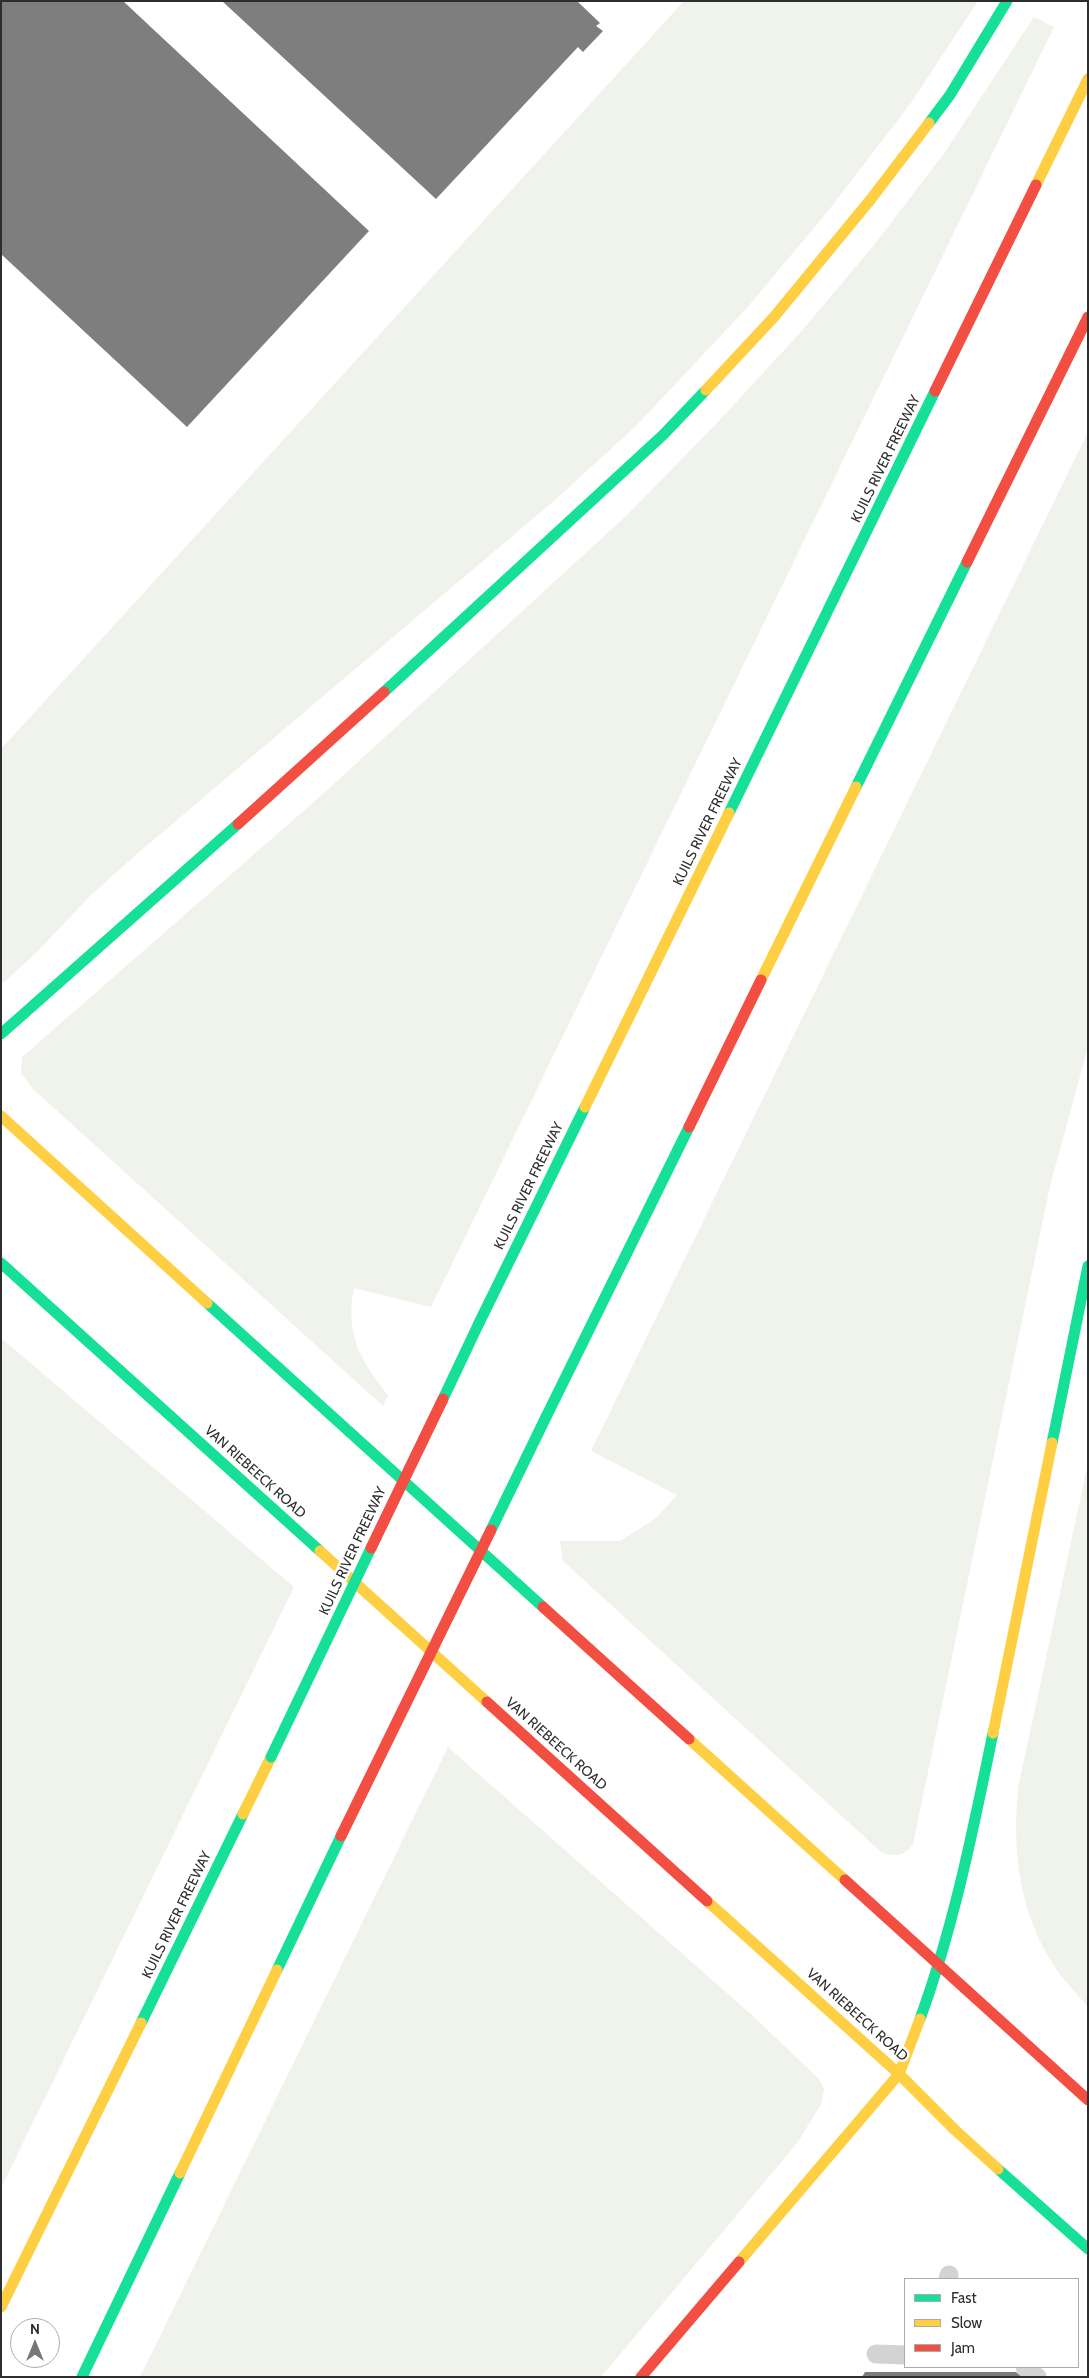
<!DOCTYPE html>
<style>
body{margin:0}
#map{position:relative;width:1089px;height:2378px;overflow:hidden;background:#fff;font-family:Cabin,sans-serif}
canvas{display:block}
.frame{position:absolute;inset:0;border:2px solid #2e2e2e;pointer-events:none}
.legend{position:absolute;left:904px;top:2278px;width:175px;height:90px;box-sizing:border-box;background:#fff;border:1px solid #ababab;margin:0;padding:6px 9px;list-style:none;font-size:15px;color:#2e2e2e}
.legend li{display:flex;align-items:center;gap:10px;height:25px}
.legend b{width:25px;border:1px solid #ababab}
.north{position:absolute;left:10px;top:2318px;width:50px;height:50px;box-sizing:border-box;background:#fff;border:1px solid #ababab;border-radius:50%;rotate:0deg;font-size:14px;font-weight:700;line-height:20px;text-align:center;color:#2e2e2e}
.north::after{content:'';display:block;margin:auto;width:18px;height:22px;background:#777;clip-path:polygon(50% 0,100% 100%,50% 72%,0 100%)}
</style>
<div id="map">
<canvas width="1089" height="2378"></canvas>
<div class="frame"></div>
<ul class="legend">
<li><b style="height:6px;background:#16e098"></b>Fast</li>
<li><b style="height:6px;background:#ffcf43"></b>Slow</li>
<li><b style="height:6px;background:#f24e42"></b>Jam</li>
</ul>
<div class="north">N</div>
</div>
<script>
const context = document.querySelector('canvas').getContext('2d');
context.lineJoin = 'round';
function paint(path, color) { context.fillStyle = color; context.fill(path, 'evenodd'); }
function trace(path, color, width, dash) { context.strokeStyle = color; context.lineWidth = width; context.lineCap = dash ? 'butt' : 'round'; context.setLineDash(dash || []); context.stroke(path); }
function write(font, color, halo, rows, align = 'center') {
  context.font = font + ' Cabin,sans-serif'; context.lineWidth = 5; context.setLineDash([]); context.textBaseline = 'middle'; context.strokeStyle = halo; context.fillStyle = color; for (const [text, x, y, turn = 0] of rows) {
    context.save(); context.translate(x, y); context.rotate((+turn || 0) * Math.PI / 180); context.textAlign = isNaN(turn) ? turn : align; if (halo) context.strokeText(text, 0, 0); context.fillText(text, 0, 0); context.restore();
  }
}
paint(new Path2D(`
 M684,1h294l-67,102 -83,108 -82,98 -111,118 -80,73 -417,353 -48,43 -53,56 -36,33v-236z
 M1034,17l20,10 -623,1280 -77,-19c-9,46 6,72 34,107l-5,11 -349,-316 -13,-17 1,-16 302,-264 302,-277 88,-90 85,-92 75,-89 71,-93z
 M1088,432v615l-38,139 -137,658c-9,12 -18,14 -32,8l-318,-291 -3,-20h60l36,-23 21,-23 -86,-44z
 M1,1338l293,249 -293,601z
 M1088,1463v544c-11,-13 -23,-25 -32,-38 -37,-55 -44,-117 -38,-181z
 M448,1747l305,269 66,63 5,10 -3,15 -23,38 -197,235h-461z`), '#eff3ec');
paint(new Path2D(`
 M1,1h122l246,230 -182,196 -186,-173z
 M222,1h355l23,22 -4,3 7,5 -20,21 -5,-5 -142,152z
 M865,2372h151l6,5h-160z`), '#7e7e7e');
trace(new Path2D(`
 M948,2279l1,-4
 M876,2354l29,1
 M1025,2367l12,10`), '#d3d3d3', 19);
trace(new Path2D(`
 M929,123l21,-28 57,-94
 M384,692l279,-257 43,-45
 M856,787l111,-225
 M729,813l206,-422
 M1,1034l237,-210
 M1,1263l319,288
 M207,1303l336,304
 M479,1323l106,-216
 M546,1417l143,-290
 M1052,1443l36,-177
 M277,1970l64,-134
 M920,2019c34,-93 53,-189 73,-286
 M141,2023l102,-209
 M998,2169l90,80
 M82,2377l98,-204`), '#16e098', 11);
trace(new Path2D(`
 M1036,185l52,-106
 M706,390l68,-73 97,-118 58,-76
 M761,980l95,-193
 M585,1107l144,-294
 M1,1116l206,187
 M320,1551l167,151
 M993,1733l59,-290
 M689,1739l156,141
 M243,1814l28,-57
 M707,1901l192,173 56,56 43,39
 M180,2173l97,-203
 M739,2262l160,-188 21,-55
 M1,2307l140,-284`), '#ffcf43', 11);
trace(new Path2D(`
 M935,391l101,-206
 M967,562l121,-245
 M238,824l146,-132
 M689,1127l72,-147
 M543,1607l146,132
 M487,1702l220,199
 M845,1880l243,220
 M641,2377l98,-115`), '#f24e42', 11);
trace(new Path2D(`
 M443,1399l36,-76
 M491,1530l55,-113
 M271,1757l100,-209`), '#16e098', 11);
trace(new Path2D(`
 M371,1548l72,-149
 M341,1836l150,-306`), '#f24e42', 11);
write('14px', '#2e2e2e', '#fff', [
 ["KUILS RIVER FREEWAY",886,459,-64],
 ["KUILS RIVER FREEWAY",708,822,-64],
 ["KUILS RIVER FREEWAY",529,1186,-64],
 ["VAN RIEBEECK ROAD",255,1472,42],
 ["KUILS RIVER FREEWAY",353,1551,-65],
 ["VAN RIEBEECK ROAD",556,1744,42],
 ["KUILS RIVER FREEWAY",177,1915,-64],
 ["VAN RIEBEECK ROAD",857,2015,42]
]);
</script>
